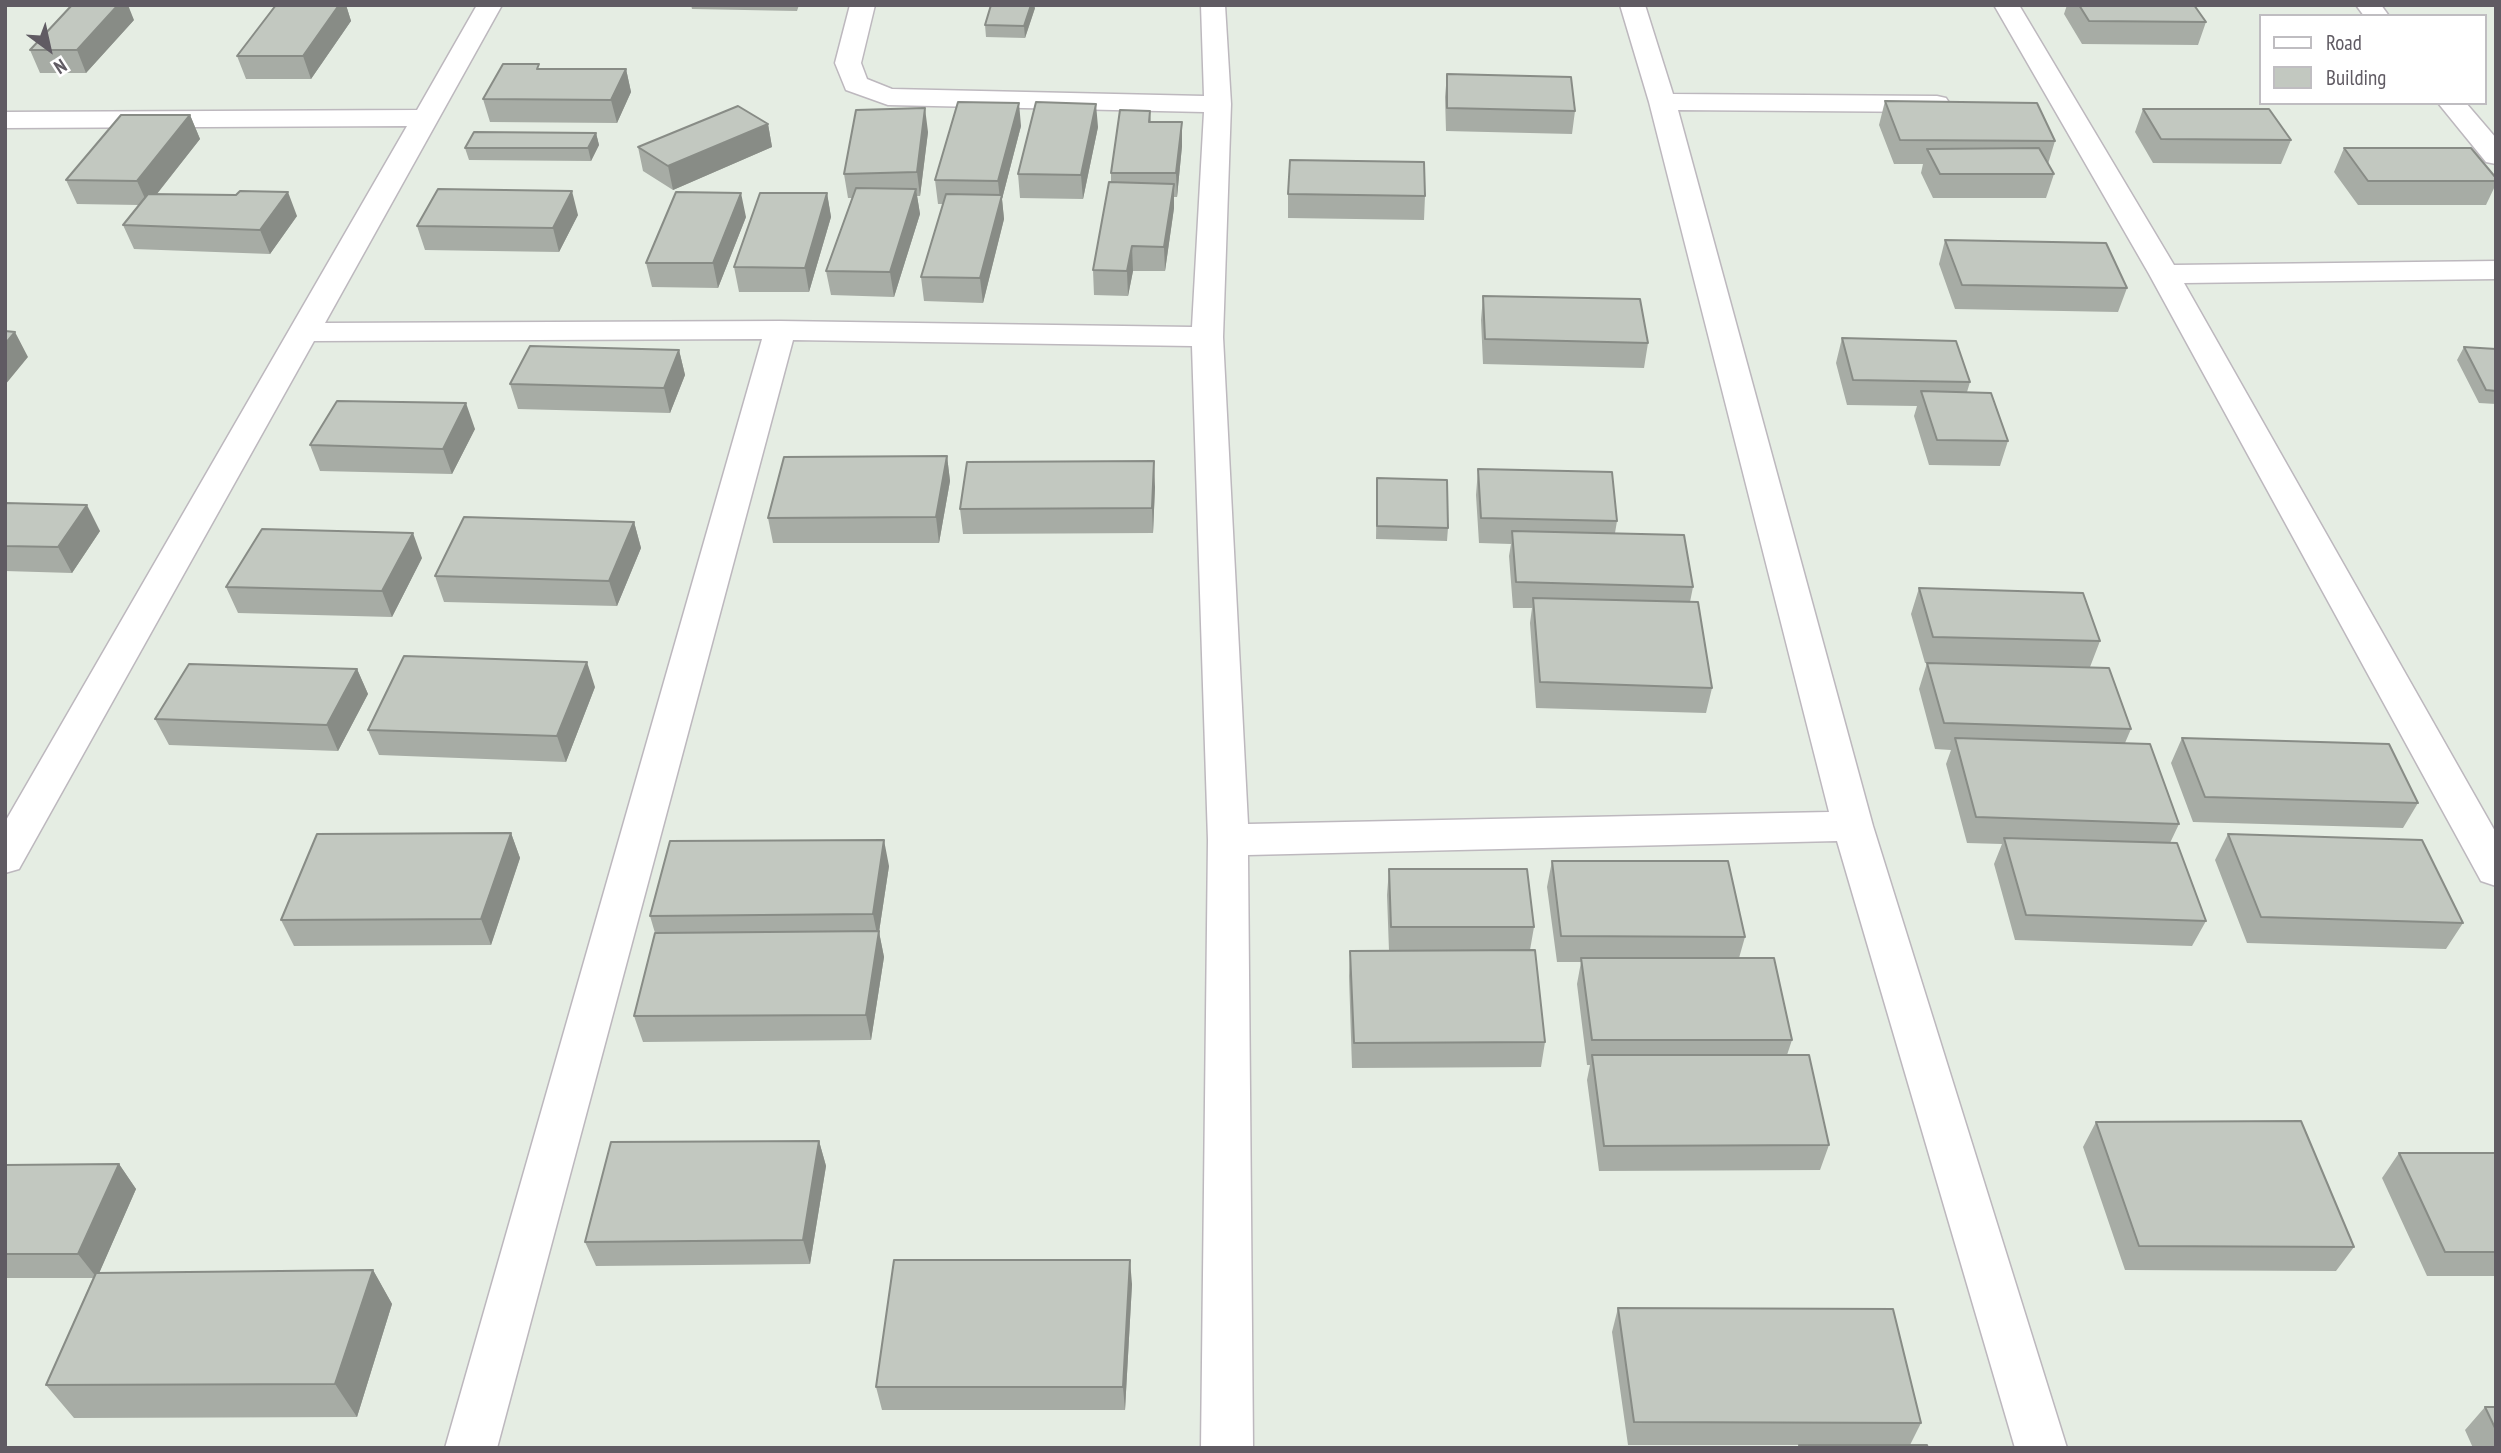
<!DOCTYPE html>
<style>
body{margin:0}
#map{position:relative;width:2501px;height:1453px;overflow:hidden;background:#e5ede3;font-family:"PT Sans Narrow",sans-serif}
canvas{display:block}
.frame{position:absolute;inset:0;border:7px solid #605b63;pointer-events:none}
.legend{position:absolute;left:2259px;top:14px;width:228px;height:91px;box-sizing:border-box;background:#fff;border:2px solid #bfbdc1;margin:0;padding:9px 12px;list-style:none;font-size:21px;color:#605b63}
.legend li{display:flex;align-items:center;gap:14px;height:35px}
.legend b{width:35px;border:2px solid #bfbdc1}
.north{position:absolute;left:14px;top:14px;width:70px;height:70px;-webkit-text-stroke:5px #fff;paint-order:stroke;rotate:147deg;font-size:19px;font-weight:700;line-height:28px;text-align:center;color:#605b63}
.north::after{content:'';display:block;margin:auto;width:24px;height:32px;background:#605b63;clip-path:polygon(50% 0,100% 100%,50% 72%,0 100%)}
</style>
<div id="map">
<canvas width="2501" height="1453"></canvas>
<div class="frame"></div>
<ul class="legend">
<li><b style="height:9px;background:#fff"></b>Road</li>
<li><b style="height:19px;background:#c2c8c0"></b>Building</li>
</ul>
<div class="north">N</div>
</div>
<script>
const context = document.querySelector('canvas').getContext('2d');
context.lineJoin = 'round';
function trace(path, color, width, dash) { context.strokeStyle = color; context.lineWidth = width; context.lineCap = dash ? 'butt' : 'round'; context.setLineDash(dash || []); context.stroke(path); }
function paint(path, color) { context.fillStyle = color; context.fill(path, 'evenodd'); }
const minor = new Path2D(`
 M477,5h25l-177,318 455,-2 412,6 12,-215 -316,-7 -42,-15 -11,-27 15,-58h25l-14,58 6,16 25,10 312,7 -3,-91h24l6,99 -8,233 25,487 581,-12 -180,-710 -29,-97h25l28,89 264,2 9,2 4,6 -4,6 -9,2 -259,-2 195,716 194,622h-52l-178,-607 -589,14 5,593h-52l7,-608 -16,-494 -399,-6 -296,1108h-52l317,-1109 -448,2 -295,528 -14,4v-51l402,-696 -402,2v-16l412,-2z
 M1994,5h25l155,260 322,-4v18l-312,4 312,550v53l-15,-5 -332,-607z
 M2356,5h25l8,11h-25z
 M2438,103h28l30,35v26l-10,-2z`);
trace(minor, '#bdb8be', 3);
paint(minor, '#fff');
paint(new Path2D(`
 M232,5h114l5,16 -40,58h-65l-9,-23 38,-50h-42z
 M691,5h108l-2,6 -105,-2z
 M2067,5h127l12,17 -8,23 -116,-1 -18,-30z
 M1035,8l-10,30 -39,-1 -1,-12z
 M134,20l-48,53h-46l-10,-23z
 M541,69h85l5,23 -14,31 -127,-1 -7,-23z
 M1447,74l128,37 -3,23 -126,-3 -1,-34z
 M1885,101l170,40 -7,23 6,10 -8,24h-113l-12,-25 2,-9h-29l-15,-39z
 M2143,109l148,31 -10,24 -128,-1 -18,-31z
 M1150,111l1,11h31v24l-5,51h-3v11l-9,63h-32l-5,25 -34,-1 -1,-25 18,-88v-9z
 M190,115l10,24 -43,55 140,22 -27,38 -136,-5 -11,-24 16,-20 -62,-1 -11,-24z
 M768,124l4,23 -99,43 -30,-19 -5,-24z
 M1021,126l-19,73 2,20 -21,84 -59,-2 -3,-24 22,-73h-5l-3,-24z
 M1098,127l-15,72 -63,-1 -2,-24z
 M928,132l-8,64h-3l3,18 -26,83 -63,-2 -5,-24 26,-73h-4l-4,-24z
 M596,133l3,12 -8,16 -122,-1 -4,-12z
 M2344,148l152,30v6l-10,21h-128l-24,-33z
 M827,193l4,24 -22,75h-70l-5,-25z
 M1288,194l137,2 -1,24 -136,-2z
 M578,215l-19,37 -134,-2 -8,-24z
 M746,217l-28,71 -66,-1 -6,-24z
 M1945,240l182,48 -9,24 -163,-3 -16,-45z
 M1483,296l165,47 -4,25 -161,-4 -2,-44z
 M1842,338l128,44 -3,10 41,49 -8,25 -71,-1 -15,-49 3,-10 -70,-1 -11,-42z
 M2464,347l32,2v55l-17,-1 -22,-43z
 M679,350l6,25 -15,38 -152,-4 -8,-25z
 M475,429l-23,45 -132,-3 -10,-26z
 M947,456l3,25 -11,62h-166l-5,-25z
 M1478,469l139,52 -2,12 78,54 -3,15 22,86 -6,25 -170,-5 -6,-85 2,-15h-19l-4,-52 2,-12 -32,-1 -3,-48z
 M1377,478l71,50 -1,13 -71,-2z
 M1155,487l-2,46 -190,1 -3,-25z
 M5,503l95,28 -28,42 -67,-2z
 M634,522l7,26 -24,58 -173,-4 -9,-26z
 M422,558l-30,59 -154,-4 -12,-26z
 M1919,588l181,53 -10,26 -165,-4 -14,-49z
 M1927,663l204,66 -6,14 54,81 -9,19 36,78 -14,25 -177,-6 -21,-76 8,-20 -35,-1 -21,-79 5,-14 -16,-1 -16,-60z
 M357,669l11,25 -30,57 -169,-6 -14,-26z
 M595,687l-29,75 -187,-7 -11,-25z
 M2182,738l236,65 -15,25 -210,-6 -22,-59z
 M511,833l9,25 -29,87 -197,1 -13,-26z
 M2228,834l235,89 -17,26 -199,-6 -32,-83z
 M1552,861l193,76 -6,21 53,82 -5,15 42,90 -9,25 -221,1 -12,-91 3,-15h-3l-10,-81 4,-22h-24l-10,-75z
 M889,866l-10,66 5,25 -13,83 -228,2 -9,-26 21,-83 -5,-17z
 M1389,869l145,58 -4,23 15,92 -4,25 -189,1 -3,-92 1,-25h39l-2,-56z
 M2096,1122l258,125 -18,24 -211,-1 -42,-123z
 M819,1141l7,25 -16,98 -214,2 -11,-24z
 M2399,1153h97v123h-69l-45,-98z
 M119,1164l17,25 -37,84 274,-3 19,34 -35,113 -283,1 -28,-33 47,-107h-88v-113z
 M1132,1284l-7,126h-243l-6,-23z
 M1618,1308l303,115 -11,22 18,3h-130l1,-3h56h-227l-16,-113z
 M2485,1407h11v41h-23l-8,-18z`), '#a7aca5');
paint(new Path2D(`
 M118,5h10l6,15 -48,53 -9,-23z
 M339,5h7l5,16 -40,58 -8,-23z
 M1031,5h3l1,3 -10,30 -1,-12z
 M626,69l5,23 -14,31 -6,-23z
 M1019,103l2,23 -19,73 2,20 -21,84 -3,-25 20,-78 -2,-19z
 M1096,104l2,23 -15,72 -2,-24z
 M925,108l3,24 -8,64 -3,-24z
 M190,115l10,24 -52,66 -11,-24z
 M1182,122v24l-5,51 -1,-24z
 M768,124l4,23 -99,43 -5,-24z
 M596,133l3,12 -8,16 -3,-13z
 M1174,184v24l-9,63 -1,-24z
 M916,189l4,25 -26,83 -4,-25z
 M572,191l6,24 -19,37 -6,-24z
 M288,192l9,24 -27,38 -10,-24z
 M741,193l5,24 -28,71 -5,-25z
 M827,193l4,24 -22,75 -4,-24z
 M1132,246l1,25 -5,25 -1,-25z
 M15,332l13,25 -23,28v-41z
 M679,350l6,25 -15,38 -6,-25z
 M466,403l9,26 -23,45 -9,-25z
 M947,456l3,25 -11,62 -3,-26z
 M1154,461l1,26 -2,46 -1,-25z
 M87,505l13,26 -28,42 -14,-26z
 M634,522l7,26 -24,58 -8,-25z
 M413,533l9,25 -30,59 -10,-26z
 M587,662l8,25 -29,75 -9,-26z
 M357,669l11,25 -30,57 -11,-26z
 M511,833l9,25 -29,87 -10,-26z
 M884,840l5,26 -10,66 5,25 -13,83 -5,-25 12,-76 -5,-25z
 M819,1141l7,25 -16,98 -7,-24z
 M119,1164l17,25 -39,89 -19,-24z
 M1130,1260l2,24 -7,126 -2,-23z
 M373,1270l19,34 -35,113 -22,-33z`), '#888c86');
const building = new Path2D(`
 M72,5h46l-41,45h-47z
 M276,5h63l-36,51h-66z
 M991,5h40l-7,21 -39,-1z
 M2079,5h115l12,17 -117,-1z
 M503,64h36l-2,5h89l-15,31 -128,-1z
 M1447,74l124,3 4,34 -128,-3z
 M1885,101l152,2 18,38 -155,-1z
 M958,102l61,1 -21,78 -63,-1z
 M1036,102l60,2 -15,71 -63,-1z
 M738,106l30,18 -100,42 -30,-19z
 M925,108l-8,64 -73,2 12,-64z
 M2143,109h126l22,31 -130,-1z
 M1120,110l30,1 -1,11h33l-6,51h-65z
 M121,115h69l-53,66 -71,-1z
 M474,132l122,1 -8,15h-123z
 M2039,148l15,26h-114l-13,-25z
 M2344,148h127l25,30v3h-128z
 M1290,160l134,2 1,34 -137,-2z
 M1109,182l65,2 -10,63 -32,-1 -5,25 -34,-1z
 M856,188l60,1 -26,83 -64,-1z
 M438,189l134,2 -19,37 -136,-2z
 M240,191l48,1 -28,38 -137,-5 25,-31 88,1z
 M676,192l65,1 -28,70h-67z
 M760,193h67l-22,75 -71,-1z
 M946,194l56,1 -22,83 -59,-1z
 M1945,240l161,3 21,45 -165,-3z
 M1483,296l157,3 8,44 -163,-4z
 M5,331l10,1 -10,12z
 M1842,338l114,3 14,41 -117,-2z
 M530,346l149,4 -15,38 -154,-4z
 M2464,347l32,2v42l-10,-1z
 M1921,391l70,2 17,48 -71,-1z
 M337,401l129,2 -23,46 -133,-4z
 M947,456l-11,61 -168,1 16,-61z
 M1154,461l-2,47 -192,1 7,-47z
 M1478,469l134,3 5,49 -136,-3z
 M1377,478l70,2 1,48 -71,-2z
 M5,503l82,2 -29,42 -53,-1z
 M464,517l170,5 -25,59 -174,-5z
 M262,529l151,4 -31,58 -156,-4z
 M1512,531l172,4 9,52 -177,-5z
 M1919,588l164,5 17,48 -167,-4z
 M1533,598l165,4 14,86 -172,-6z
 M404,656l183,6 -30,74 -189,-6z
 M1927,663l182,5 22,61 -187,-6z
 M189,664l168,5 -30,56 -172,-6z
 M1955,738l195,6 29,80 -203,-7z
 M2182,738l207,6 29,59 -213,-6z
 M511,833l-30,86 -200,1 36,-86z
 M2228,834l194,6 41,83 -202,-6z
 M2004,838l173,5 29,78 -180,-6z
 M884,840l-11,74 -223,2 20,-75z
 M1552,861h176l17,76 -184,-1z
 M1389,869h138l7,58h-143z
 M879,931l-13,84 -232,1 21,-83z
 M1535,950l10,92 -191,1 -4,-92z
 M1581,958h193l18,82h-200z
 M1592,1055h217l20,90 -225,1z
 M2301,1121l53,126 -215,-1 -43,-124z
 M819,1141l-16,99 -218,2 26,-100z
 M2399,1153h97v99h-51z
 M119,1164l-41,90h-73v-89z
 M894,1260h236l-7,127h-247z
 M373,1270l-38,114 -289,1 50,-112z
 M1618,1308l275,1 28,114 -287,-1z
 M2485,1407h11v23z
 M1799,1445h128l1,3h-128z`);
paint(building, '#c2c8c0');
trace(building, '#888c86', 2);
</script>
